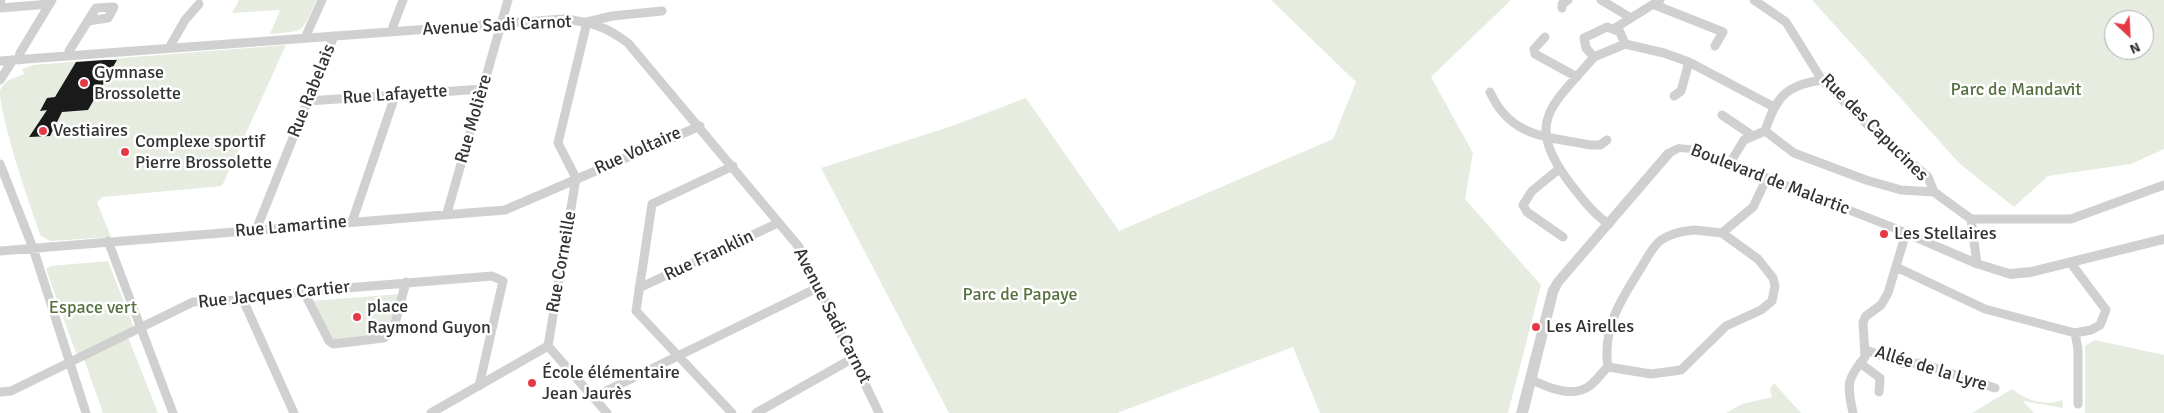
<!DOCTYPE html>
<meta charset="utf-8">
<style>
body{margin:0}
#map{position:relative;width:2164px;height:413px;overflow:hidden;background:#fff;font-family:Signika,sans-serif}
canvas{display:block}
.north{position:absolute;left:2104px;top:10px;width:50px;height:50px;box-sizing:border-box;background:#fff;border:1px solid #adadad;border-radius:50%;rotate:155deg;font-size:14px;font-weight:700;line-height:20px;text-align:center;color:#333}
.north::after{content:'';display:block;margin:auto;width:18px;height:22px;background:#e63946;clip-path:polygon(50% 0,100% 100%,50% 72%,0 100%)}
</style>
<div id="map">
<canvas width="2164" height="413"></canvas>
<div class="north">N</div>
</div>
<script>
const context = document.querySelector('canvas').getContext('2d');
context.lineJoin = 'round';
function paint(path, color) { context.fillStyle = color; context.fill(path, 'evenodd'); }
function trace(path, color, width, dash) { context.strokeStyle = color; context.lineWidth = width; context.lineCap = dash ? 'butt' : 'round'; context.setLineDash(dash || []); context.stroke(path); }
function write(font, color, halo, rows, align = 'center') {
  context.font = font + ' Signika,sans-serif'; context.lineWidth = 5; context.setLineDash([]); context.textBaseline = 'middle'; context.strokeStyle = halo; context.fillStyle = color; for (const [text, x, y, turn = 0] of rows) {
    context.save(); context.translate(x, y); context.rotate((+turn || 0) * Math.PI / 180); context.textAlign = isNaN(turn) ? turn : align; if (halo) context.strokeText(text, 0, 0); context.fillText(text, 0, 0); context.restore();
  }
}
paint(new Path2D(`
 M239,0h77c-14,33 -10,31 -46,34l10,-24 -48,3z
 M1271,0h240l-80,77 42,76 -8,46 76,86 -33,128h-188l-27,-66 -176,66h-168l-128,-245 131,-42 74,-28 93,133 214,-92 23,-57z
 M1812,0h352v149l-33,15 -83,12 -34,31 -54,-43zM2114,20h30v30h-30z
 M286,45l-64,141 -119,11 -6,5 14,35 -60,4 -10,-5c-11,-30 -41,-117 -41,-145 3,-11 15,-13 24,-17l-2,-5 11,-4z
 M108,261l25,64 -6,7 -45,21h-6l-30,-84 5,-3z
 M400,294l-13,40 -54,6 -21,-39z
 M128,337l30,76h-55l-19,-54z
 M2095,340l69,15v58h-79v-67z
 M1774,383l27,30h-75l16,-9 30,-7 -2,-8z
 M2012,389c13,11 34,18 50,11l1,8 -40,-7 11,12h-62z`), '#e6ecdf');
paint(new Path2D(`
 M104,60h13l-29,50 -26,2 -12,24 -21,1 18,-27 -7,1 7,-13 8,-1 21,-35z`), '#1a1a1a');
trace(new Path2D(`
 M1601,0l30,18
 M1754,0l32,22 36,58 50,49 56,48 6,15
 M0,2l1,-2
 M1655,5l68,27 -8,14
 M0,8l50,-4
 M1562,8v-4l6,-4
 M1607,27l13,5 5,12 -31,13 -8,-9 -2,-10z
 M1615,28l45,-28
 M391,32l12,-32
 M1545,37l-11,12 1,5 42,23
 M305,38l17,-38
 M1625,44l39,9 25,9 83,44
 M169,48l16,-28 14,-16
 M69,56v-5l27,-43 18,-1 -6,11 -20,3
 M1594,57c-42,49 -70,64 -25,125 12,15 24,32 40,42
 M19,60l1,-7 32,-53
 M0,61l563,-42c28,3 42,7 65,24l171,204 80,166
 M0,80l13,-20
 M1490,92c21,46 56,44 100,53h10l7,-5
 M1674,96l7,-5 8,-29
 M308,101l175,-12
 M1722,115l31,21
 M1765,131c11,-34 21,-46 57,-51
 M1730,163l14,-23 21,-9 29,22 72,27 35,10 33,2 37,27h100l93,-34
 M0,164l33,84 53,165
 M1559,169l-27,22 -9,14 4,7 36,25
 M576,178l-18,-35 29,-121 25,-6 50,-5
 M447,213l61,-213
 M1971,219l6,45
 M352,222l43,-126
 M256,230l78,-194
 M1694,230l28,3 36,26 15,19 2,8 -3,15 -11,9 -35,16 -45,44 -30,4 -43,-7c-6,-38 13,-68 33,-99 6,-10 11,-21 20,-28 10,-7 22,-9 33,-10z
 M1722,233l31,-26 14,-29
 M108,241l65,172
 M0,251l505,-41 195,-84
 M1896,267l89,42 90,24 16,-3 9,-5 6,-15 -36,-48
 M639,288l139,-65
 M304,292l25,49 4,3 51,-6 9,-7 13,-49
 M243,300l51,113
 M2075,333l3,16v55
 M548,346l28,-168
 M548,346l59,67
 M1866,350l39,14 15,-1 75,25
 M1860,363l20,15 -1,14
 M1530,379c17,8 40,19 58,8 8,-5 13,-14 20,-20
 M0,392l11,-1 182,-89 50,-2 31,-6 218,-18 11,5 -24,105
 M594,397l225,-110
 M431,413l117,-67
 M732,413l-96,-102 16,-107 81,-38
 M756,413l92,-52 7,-1
 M1853,413c-6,-29 -7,-33 12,-56l-2,-35 3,-6 15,-11 7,-12 18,-60`), '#d0d0d0', 9);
paint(new Path2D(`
 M1678,144l19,2 194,76 89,38 30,9 21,-2 133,-33v10l-133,33 -21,2 -37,-12 -90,-39 -191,-75 -12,-1 -7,4 -111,129 -4,8 -30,120h-12l32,-124 6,-10 111,-129z`), '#d0d0d0');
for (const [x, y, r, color] of [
 [84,83,5,"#e63946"],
 [43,131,5,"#e63946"],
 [125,152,5,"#e63946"],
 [1884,234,5,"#e63946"],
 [357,317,5,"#e63946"],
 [1536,327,5,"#e63946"],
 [532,383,5,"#e63946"]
]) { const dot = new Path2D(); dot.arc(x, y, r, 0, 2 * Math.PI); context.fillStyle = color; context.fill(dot); trace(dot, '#fff', 2); }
write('18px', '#333', '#fff', [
 ["Avenue Sadi Carnot",497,26,-3],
 ["Rue Rabelais",312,91,-68],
 ["Rue Lafayette",395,95,-4],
 ["Rue Molière",474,119,-74],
 ["Rue des Capucines",1874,128,45],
 ["Rue Voltaire",638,151,-24],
 ["Boulevard de Malartic",1770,180,21],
 ["Rue Lamartine",291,227,-5],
 ["Rue Franklin",709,256,-25],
 ["Rue Corneille",562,262,-80],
 ["Rue Jacques Cartier",274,295,-6],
 ["Avenue Sadi Carnot",832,316,63],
 ["Allée de la Lyre",1931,369,17]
]);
write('18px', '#333', '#fff', [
 ["Gymnase",94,73],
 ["Brossolette",94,94],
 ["Vestiaires",53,131],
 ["Complexe sportif",135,142],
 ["Pierre Brossolette",135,163],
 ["Les Stellaires",1894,234],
 ["place",367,307],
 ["Raymond Guyon",367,328],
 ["Les Airelles",1546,327],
 ["École élémentaire",542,373],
 ["Jean Jaurès",542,394]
], 'left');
write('18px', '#56703f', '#fff', [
 ["Parc de Mandavit",2016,90],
 ["Parc de Papaye",1020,295],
 ["Espace vert",93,308]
]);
</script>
